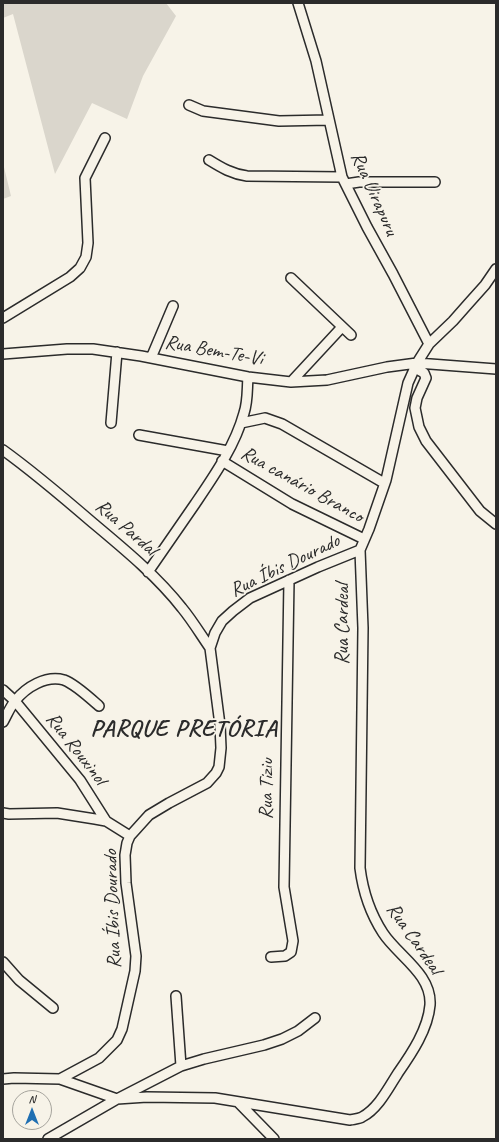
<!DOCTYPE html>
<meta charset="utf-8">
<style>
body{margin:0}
#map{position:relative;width:499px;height:1142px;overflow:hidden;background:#f7f3e8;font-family:Caveat,sans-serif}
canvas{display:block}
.frame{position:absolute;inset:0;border:4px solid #2b2b2b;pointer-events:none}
.north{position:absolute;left:12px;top:1090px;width:40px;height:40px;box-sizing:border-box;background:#f7f3e8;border:1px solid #a5a39c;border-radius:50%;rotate:0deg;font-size:11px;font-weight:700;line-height:16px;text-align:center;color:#2b2b2b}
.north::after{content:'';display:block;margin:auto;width:14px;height:18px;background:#1f6fb2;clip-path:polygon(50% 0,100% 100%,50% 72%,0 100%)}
</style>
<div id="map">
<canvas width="499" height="1142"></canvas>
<div class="frame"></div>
<div class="north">N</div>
</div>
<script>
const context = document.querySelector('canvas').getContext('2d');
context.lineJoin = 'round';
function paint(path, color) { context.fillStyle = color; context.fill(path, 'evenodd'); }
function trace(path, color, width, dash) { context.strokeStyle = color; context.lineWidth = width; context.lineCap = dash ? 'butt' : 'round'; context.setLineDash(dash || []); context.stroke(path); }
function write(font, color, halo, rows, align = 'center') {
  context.font = font + ' Caveat,sans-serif'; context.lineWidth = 3.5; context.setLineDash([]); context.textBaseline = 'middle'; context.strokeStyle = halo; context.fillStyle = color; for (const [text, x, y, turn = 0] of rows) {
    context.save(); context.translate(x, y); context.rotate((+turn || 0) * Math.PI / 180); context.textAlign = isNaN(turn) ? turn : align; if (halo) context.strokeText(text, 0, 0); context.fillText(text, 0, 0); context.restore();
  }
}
paint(new Path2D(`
 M3,3h163l10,13 -33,60 -16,43 -35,-16 -37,71 -42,-160 -10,4z
 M3,163l8,33 -8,3z`), '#dad6cc');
const minor = new Path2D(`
 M298,3l18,58 26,116 25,50 26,47 36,70
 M189,105l14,6 76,10 50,-1
 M209,160c13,8 23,14 38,16l95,1
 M346,184l13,-2h76
 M291,278l60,57
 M3,318l67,-41 10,-9 6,-11 2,-14 -3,-65 20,-40
 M3,354l64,-5h26l48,7 107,21 43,5 36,-2 60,-13 30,-4 79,6
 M151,358l22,-52
 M415,368l9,5 2,5 -9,20 -2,10 4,19 7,14 54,70 16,13
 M291,382l51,-55
 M111,423l6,-71
 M241,423l24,-5 17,6 102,59
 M139,435l89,16
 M3,450c32,23 61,48 90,73 31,26 64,53 89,85 10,12 19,27 28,40
 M222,461l70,43 72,35
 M148,572c16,-23 31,-45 47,-68 19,-28 40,-58 49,-91 4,-12 3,-24 4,-36
 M3,690l12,11 65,79 26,41
 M3,722c4,-7 7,-15 12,-21 11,-14 31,-26 49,-21 11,4 26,18 35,26
 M3,813l6,1 48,-1 38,6 11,2 24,15
 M271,957l14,-1 6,-4 2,-11 -9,-54 5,-307
 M3,962l16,18 34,28
 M176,996l5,70
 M3,1079l11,-1 46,1 39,-21 18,-18 5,-11 13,-58 1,-15 -10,-73 -1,-28 2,-12 3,-7 19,-21 20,-12 38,-20 9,-10 3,-6 2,-19 -1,-23 -10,-77 5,-15 7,-12 11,-10 17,-13 68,-31 42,-17
 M60,1079l57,20 30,-2 68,1 135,22c4,-1 9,-1 12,-3 16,-8 27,-30 36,-44 14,-20 30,-44 32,-68 2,-31 -32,-49 -47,-72 -13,-20 -20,-41 -23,-65l3,-240 -3,-78 9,-21 17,-49 22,-97 9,-20 12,-19 24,-23 15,-17 17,-19 11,-16
 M238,1102l36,37
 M48,1139l69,-40 64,-33 23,-7 60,-14 18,-6 16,-8 17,-13`);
trace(minor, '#2b2b2b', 12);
trace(minor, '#f7f3e8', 9);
write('20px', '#2b2b2b', '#f7f3e8', [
 ["Rua Uirapuru",374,194,66],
 ["Rua Bem-Te-Vi",214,351,10],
 ["Rua canário Branco",302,485,29],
 ["Rua Pardal",126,528,41],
 ["Rua Íbis Dourado",285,566,-26],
 ["Rua Cardeal",343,624,-90],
 ["Rua Rouxinol",76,749,52],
 ["Rua Tiziu",267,789,-89],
 ["Rua Íbis Dourado",113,909,-92],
 ["Rua Cardeal",414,939,55]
]);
context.letterSpacing = '1px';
write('bold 24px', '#2b2b2b', '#f7f3e8', [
 ["PARQUE PRETÓRIA",184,730]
]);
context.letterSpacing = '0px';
</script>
